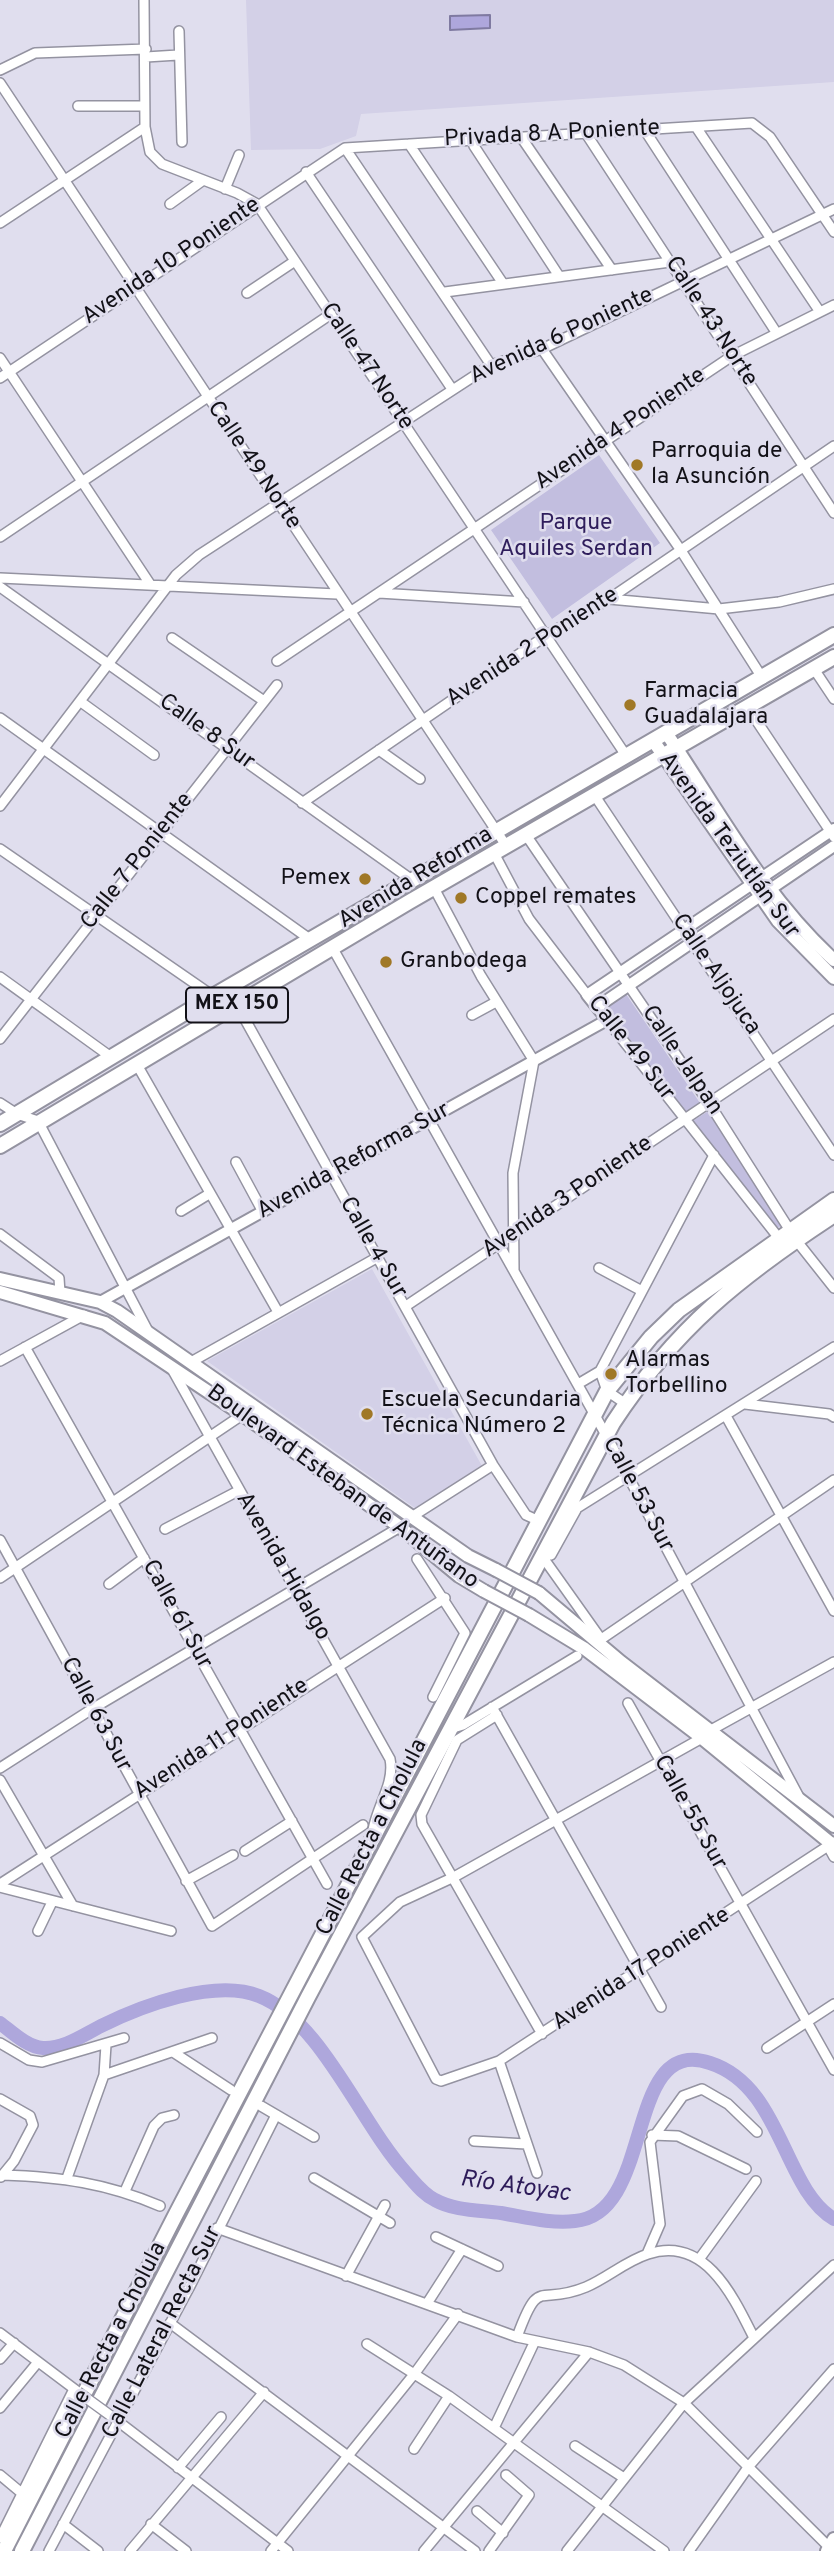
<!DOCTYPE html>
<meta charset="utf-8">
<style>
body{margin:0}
canvas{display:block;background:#e0deee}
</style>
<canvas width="834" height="2551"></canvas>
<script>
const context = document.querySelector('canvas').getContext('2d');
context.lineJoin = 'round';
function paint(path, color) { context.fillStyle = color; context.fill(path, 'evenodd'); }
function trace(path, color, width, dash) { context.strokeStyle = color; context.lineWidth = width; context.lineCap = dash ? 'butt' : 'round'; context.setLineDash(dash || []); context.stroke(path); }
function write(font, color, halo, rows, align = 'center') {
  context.font = font + ' Overpass,sans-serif'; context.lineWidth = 5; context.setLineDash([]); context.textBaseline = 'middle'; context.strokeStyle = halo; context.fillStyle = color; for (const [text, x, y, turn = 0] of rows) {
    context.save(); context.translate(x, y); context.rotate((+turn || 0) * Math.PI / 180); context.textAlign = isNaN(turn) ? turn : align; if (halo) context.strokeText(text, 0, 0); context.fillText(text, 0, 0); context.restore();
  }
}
paint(new Path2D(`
 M246,0h588v82l-473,32 -5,22 -36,13 -69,1z
 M372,1269l110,197 -67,42 -208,-147z`), '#d3d0e7');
paint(new Path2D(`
 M599,455l61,88 -108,76 -61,-89z
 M626,994l74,109 -15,10 -80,-104z
 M710,1110l74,114 -8,5 -85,-107z`), '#c2bedf');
const water = new Path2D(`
 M490,15v13l-40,2v-14z`);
paint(water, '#aea7dc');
trace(water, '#7f7aa1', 2);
trace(new Path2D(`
 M0,2023c12,9 27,24 43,25 21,1 40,-13 58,-22 40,-20 114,-48 158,-30 62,24 102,128 147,177 9,10 17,21 29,27 20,11 44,10 66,13 24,4 50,11 74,8 81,-7 48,-187 135,-158 72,23 73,126 124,156`), '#aea7dc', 14);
const minor = new Path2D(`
 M144,0l1,127 5,25 12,12 75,29 20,11 370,553
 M179,31l3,111
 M146,57l32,-2
 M0,70l35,-17 111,-4
 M0,83l507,764
 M78,106h66
 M696,127l124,185
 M644,129l132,203
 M585,132l249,381
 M521,137l91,133
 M409,144l93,138
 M474,146l85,130
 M345,148l146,217
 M306,172l146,217
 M225,189l14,-34
 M170,204l32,-23
 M0,223l145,-96
 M445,292l225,-30
 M247,293l48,-32
 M542,349l138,200 83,130
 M0,358l150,226
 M0,378l345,-230 407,-25 18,14 64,95
 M0,537l331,-223
 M0,578l337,16
 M0,587l412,293
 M379,593l145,9
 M609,599l110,10 60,-7 55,-13
 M172,638l92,63
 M277,661l455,-305 102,-51
 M814,669l20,30
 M81,702l73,53
 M748,708l86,129
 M0,718l311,222
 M379,750l41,29
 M595,796l239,359
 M302,803l245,-168 62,-36 225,-153
 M0,806l176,-231 23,-20 292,-190 51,-16 292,-140
 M526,835l183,268 87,137 38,48
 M0,849l213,147 24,9 256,460 33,50 11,5
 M494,853l35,66 58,76
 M434,888l47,88 53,85 -21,112 1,97
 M332,947l274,488 192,360
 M0,977l111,80
 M472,1015l24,-13
 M607,1020l171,217
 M0,1039l277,-354
 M136,1063l142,249
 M0,1103l17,11 21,7 110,210
 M236,1162l27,50
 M181,1211l28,-17
 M0,1234l59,44 1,15
 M599,1268l43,23
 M406,1306l428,-287
 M25,1347l302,537
 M0,1361l84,-46
 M191,1362l187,-105
 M172,1369l218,390c5,24 -13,47 -17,71
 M600,1371l114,-216
 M600,1371l7,20 19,13
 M578,1384l22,-13
 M745,1404l84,10 5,3
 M726,1416l108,195
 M566,1515l268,-168
 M413,1516l80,-51
 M165,1529l73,-38
 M0,1540l212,386 151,-101
 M551,1555l25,-45
 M542,1556l59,83
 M417,1559l48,74 -32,64
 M0,1578l245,-165
 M109,1584l35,-26
 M597,1642l237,-162
 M628,1703l206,367
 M492,1707l169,300
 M497,1715l-40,25 -36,75 1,9 120,210
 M450,1729l13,-4 114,-69
 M711,1730l123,-68
 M702,1738l-248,139 -54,25 -38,35 74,142 5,2 58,-20 335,-219
 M0,1768l92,-59 308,-182
 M0,1780l73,126
 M828,1846l6,11
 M245,1851l47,-30
 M186,1881l47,-26
 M0,1884l445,-286
 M0,1887l171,44
 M38,1931l14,-29
 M0,2043l29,17 13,2 82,-24
 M767,2048l67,-44
 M173,2052l58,38
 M499,2061l38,112
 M104,2075l108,-37
 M0,2099l30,17 3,9 -19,36 -13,16
 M261,2106l53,31
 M652,2135l26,1 68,33
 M474,2141l52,3
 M3,2175c58,2 103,8 157,31
 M67,2178l37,-103 2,-30
 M314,2178l76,45
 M125,2191l29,-65 8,-8 12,-3
 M217,2228l300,109 72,15 35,13 60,38 147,146
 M436,2237l62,29
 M647,2254l13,-30 -10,-82 33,-46 19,-7 26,15 29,28
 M700,2258l56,-77
 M346,2276l39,-71
 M428,2302l34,-53
 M170,2323l305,228
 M0,2333l77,58
 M517,2337c23,-63 21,-30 69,-50 21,-9 40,-26 62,-33 57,-19 85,42 106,84
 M367,2344l82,52 215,155
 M0,2359l14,-16
 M0,2408l38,-46
 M115,2419l173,132
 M494,2428l40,-85
 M575,2446l49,32
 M414,2449l35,-53
 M178,2468l43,-51
 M0,2475l24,20
 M477,2511l26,22
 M63,2524l35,27
 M151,2524l35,27
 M0,2538l74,-149
 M49,2551l140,-263 87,-173
 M130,2551l134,-159
 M271,2551l144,-178 43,-59
 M424,2551l165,-199
 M489,2551l40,-56 -23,-20
 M567,2551l117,-148 150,-138
 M689,2551l60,-85 85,-97`);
const tertiary = new Path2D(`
 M597,1007l237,-161
 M100,1302l507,-282 -20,-25 247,-166`);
const secondary = new Path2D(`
 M667,734c52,77 98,164 167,226
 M654,742l124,179 56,57
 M0,1279l100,23 17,9 351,245 28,14
 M0,1292l105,31 138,92 157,112 59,49 25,15
 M539,1593l82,69 213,164
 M529,1615l56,34 117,89 132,108
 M827,2551l7,-12`);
const primary = new Path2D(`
 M0,1124l213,-128 621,-361
 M0,1146l409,-244 425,-245
 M4,2551l172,-337 431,-823 44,-54 28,-27 155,-110
 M22,2551l286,-554 305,-574c62,-95 128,-147 221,-208`);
trace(minor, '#9493a1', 12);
trace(tertiary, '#9493a1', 14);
trace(secondary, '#9493a1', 16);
trace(primary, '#9493a1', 18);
trace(minor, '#fff', 9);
trace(tertiary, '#fff', 10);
trace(secondary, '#fff', 12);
trace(primary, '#fff', 14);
const minorBridge = new Path2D(`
 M78,2392l33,24`);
const secondaryBridge = new Path2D(`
 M496,1570l43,23
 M484,1591l45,24`);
trace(minorBridge, '#9493a1', 12, []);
trace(secondaryBridge, '#9493a1', 16, []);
trace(minorBridge, '#fff', 9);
trace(secondaryBridge, '#fff', 12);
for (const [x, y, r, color] of [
 [637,465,7,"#a07826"],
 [630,705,7,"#a07826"],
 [365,879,7,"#a07826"],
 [461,898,7,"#a07826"],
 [386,962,7,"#a07826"],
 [611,1374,7,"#a07826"],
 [367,1414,7,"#a07826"]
]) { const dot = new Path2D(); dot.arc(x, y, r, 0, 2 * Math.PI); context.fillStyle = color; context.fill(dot); trace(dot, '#e0deee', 2.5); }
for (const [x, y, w] of [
 [237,1005,102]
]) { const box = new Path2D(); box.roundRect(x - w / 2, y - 17.5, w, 35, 5); context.fillStyle = '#e0deee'; context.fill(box); trace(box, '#121117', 2); }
write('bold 21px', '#121117', null, [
 ["MEX 150",237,1005]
]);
write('23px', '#121117', '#e0deee', [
 ["Privada 8 A Poniente",552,135,-3],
 ["Avenida 10 Poniente",172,262,-34],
 ["Calle 43 Norte",710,322,57],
 ["Avenida 6 Poniente",562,337,-25],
 ["Calle 47 Norte",366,367,56],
 ["Avenida 4 Poniente",621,430,-34],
 ["Calle 49 Norte",253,466,56],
 ["Avenida 2 Poniente",533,648,-33],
 ["Calle 8 Sur",206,733,36],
 ["Avenida Teziutlán Sur",728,846,54],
 ["Calle 7 Poniente",138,862,-52],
 ["Avenida Reforma",416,879,-31],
 ["Calle Aljojuca",715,975,56],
 ["Calle 49 Sur",630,1049,52],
 ["Calle Jalpan",681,1061,56],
 ["Avenida Reforma Sur",354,1162,-29],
 ["Avenida 3 Poniente",568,1198,-34],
 ["Calle 4 Sur",372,1248,60],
 ["Boulevard Esteban de Antuñano",342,1488,36],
 ["Calle 53 Sur",637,1495,62],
 ["Avenida Hidalgo",282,1567,60],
 ["Calle 61 Sur",176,1615,61],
 ["Calle 63 Sur",95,1715,62],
 ["Avenida 11 Poniente",222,1740,-33],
 ["Calle 55 Sur",689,1813,61],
 ["Calle Recta a Cholula",373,1838,-63],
 ["Avenida 17 Poniente",642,1970,-33],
 ["Calle Lateral Recta Sur",163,2333,-63],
 ["Calle Recta a Cholula",112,2341,-63]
]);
write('23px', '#121117', '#e0deee', [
 ["Parroquia de",651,452],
 ["la Asunción",651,478],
 ["Farmacia",644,692],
 ["Guadalajara",644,718],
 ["Pemex",351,879,"right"],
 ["Coppel remates",475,898],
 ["Granbodega",400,962],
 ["Alarmas",625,1361],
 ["Torbellino",625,1387],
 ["Escuela Secundaria",381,1401],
 ["Técnica Número 2",381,1427]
], 'left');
write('23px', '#2f1e5c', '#e0deee', [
 ["Parque",576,524],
 ["Aquiles Serdan",576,550]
]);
write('italic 24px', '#2d1b59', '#e0deee', [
 ["Río Atoyac",515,2188,8]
]);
</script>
